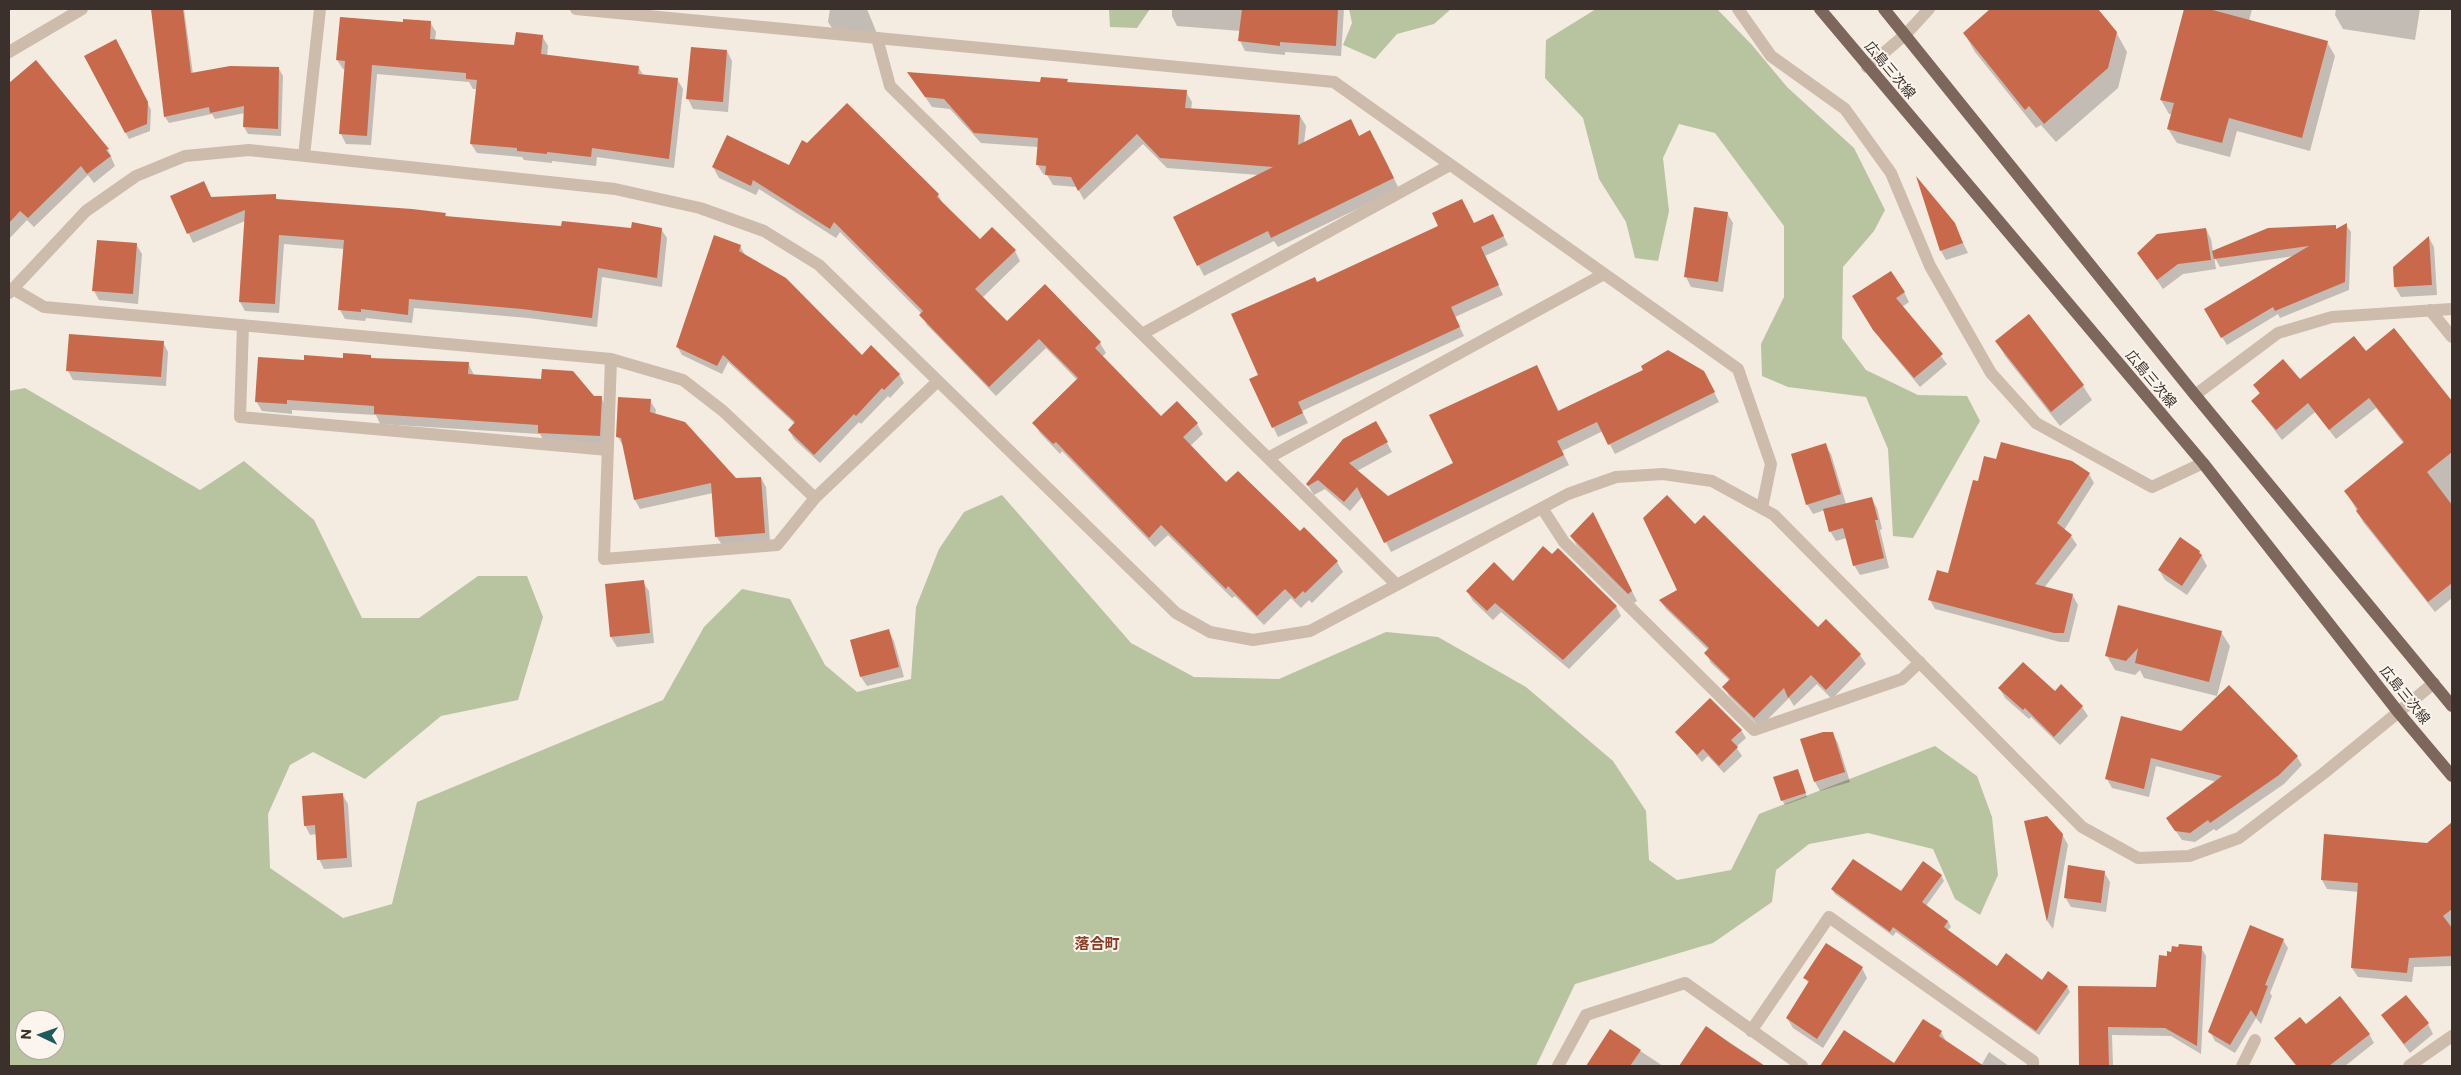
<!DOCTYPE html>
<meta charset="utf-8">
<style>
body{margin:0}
#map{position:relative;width:2461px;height:1075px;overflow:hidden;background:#f4ebe1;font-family:Commissioner,sans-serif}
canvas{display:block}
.frame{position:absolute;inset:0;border:10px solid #3b302b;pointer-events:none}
.north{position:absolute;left:15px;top:1010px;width:50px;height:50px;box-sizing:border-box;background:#fbf5ee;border:1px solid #aea6a0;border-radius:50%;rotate:273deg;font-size:14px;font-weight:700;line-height:20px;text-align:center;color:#3b302b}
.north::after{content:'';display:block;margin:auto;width:18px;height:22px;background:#1f5a5e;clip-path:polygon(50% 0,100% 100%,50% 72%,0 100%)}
</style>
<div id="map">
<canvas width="2461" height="1075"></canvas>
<div class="frame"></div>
<div class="north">N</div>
</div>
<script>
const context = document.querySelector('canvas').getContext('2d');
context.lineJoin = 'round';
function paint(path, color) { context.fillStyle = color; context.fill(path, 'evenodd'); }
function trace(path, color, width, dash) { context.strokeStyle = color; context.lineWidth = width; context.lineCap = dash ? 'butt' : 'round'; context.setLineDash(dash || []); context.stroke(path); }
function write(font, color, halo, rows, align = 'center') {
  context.font = font + ' Commissioner,"Noto Sans JP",sans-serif'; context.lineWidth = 4; context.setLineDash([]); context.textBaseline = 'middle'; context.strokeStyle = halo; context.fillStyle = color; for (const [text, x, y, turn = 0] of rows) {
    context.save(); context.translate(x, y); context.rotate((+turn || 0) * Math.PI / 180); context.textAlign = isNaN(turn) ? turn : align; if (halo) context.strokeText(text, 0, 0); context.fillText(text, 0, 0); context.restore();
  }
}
paint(new Path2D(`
 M1109,9h41l-13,19 -27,-1z
 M1349,9h102l-17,15 -37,10 -22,25 -32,-14 9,-22z
 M1596,9h121l35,36 35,42 67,61 31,62 -11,21 -31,36 -1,71 24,32 52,25 49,1 13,25 -67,117 -20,-2 -5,-87 -22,-52 -78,-10 -26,-11 -1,-32 23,-47v-71l-69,-93 -36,-9 -16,34 6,53 -11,50 -23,-3 -9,-36 -27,-43 -16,-61 -38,-40 1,-38z
 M25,388l175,102 44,-29 70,59 48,98h57l59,-42h49l16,41 -25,83 -77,16 -76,63 -52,-27 -23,13 -22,49 2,54 73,50 49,-14 25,-102 246,-102 41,-73 38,-38 48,10 35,66 32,27 54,-13 5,-72 23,-58 25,-37 38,-17 129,148 63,34 85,2 107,-47 52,5 88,50 87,74 33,50 3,49 28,20 54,-10 28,-56 176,-68 42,30 15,41 6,58 -18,40 -25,-16 -22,-50 -65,-16 -59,11 -33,26 -4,32 -59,41 -138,41 -39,82h-1527v-675zM25,1020h30v30h-30z`), '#b8c4a0');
paint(new Path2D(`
 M152,9h32l9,65 86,-5 4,7 -2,60 -33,-2 -4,-7 1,-14 -30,6 -3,-5 -43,9 -4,-6z
 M830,9h37l11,27 -44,-5 -6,-9z
 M1172,9h172l-3,47 -56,-4v3l-40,-4 -5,-10 1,-10 -64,-5 -5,-10z
 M1992,9h105l19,23 11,20 -9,36 -62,54 -15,-17 -5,3 -61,-76 -11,-19z
 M2185,9h67l-3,12 78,21 8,14 -25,95 -73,-20 -7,26 -53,-14 -9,-14 4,-15h-3l-8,-14z
 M2336,9h84l-5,31 -72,-11 -8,-14z
 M430,22l6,10 -1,8 80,6 27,-10 6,10 -1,10 91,11 6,9 33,3 6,10 -9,79 -77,-11 -1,9 -44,-5v2l-28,-3 -2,-3 -45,-4 -6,-9 6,-55h-4l-4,-7 -92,-8 -6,71 -25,-1 -5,-10 5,-65h-3l-6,-9 67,-36z
 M120,47l31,63 -1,21 -21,8 -44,-82z
 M727,51l5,10 -4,51 -35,-3 -5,-10z
 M36,62l72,88 7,16 -21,17 -6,-8 -54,52 -7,-7 -18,19v-154z
 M909,73l133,10 25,-3 1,3 118,9 6,10 -1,8 109,6 6,10 -2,17 55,-6 17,4 23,48 -121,58 -4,-6 -70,35 -29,-58 84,-43 -92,-7 -24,-24 -59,56 -7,-13 -24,-2 -6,-10 -4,-1 -6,-10 1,-17 -57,-4 -31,-34 -18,-2z
 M713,167h76l149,28 6,10 36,36 35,10 5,10 -38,37 25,25 93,20 6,10 -4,4 59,61 36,6 6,10 -13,12 36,38 74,49 37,29 6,10 -31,31 -3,-3 -8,8 -10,-10 -27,27 -29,-29 -3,2 -64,-63 -13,12 -93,-96 -2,3 -20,-21 -6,-10 44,-42 -32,-33 -50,48 -69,-71 -5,-11 -82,-82 -4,6 -77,-49 -3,6 -37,-17z
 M204,183l8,15 63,-2 3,5 167,13 1,3 116,10 99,2 6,9 -5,49 -60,-10 -5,50 -69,-9 -114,-10 -2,15 -46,-5 -1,3 -20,-2 -5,-9 5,-61 -61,-5 -5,69 -34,-2 -5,-9 5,-81 -52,22 -21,-47z
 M1727,213l6,10 -10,69 -32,-5 -5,-10z
 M1474,224l24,1 10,20 -23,11 18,39 -48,22 9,19 -162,75 6,12 -30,14 -27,-57 8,-4 58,-92z
 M1954,224l14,29 -22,7 -5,-9z
 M2346,225l5,7 -2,58 -69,28 -2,-4 -51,31 -22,-35 89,-54 -74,11 -6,-11 2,13 -33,5 -20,15 -25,-36 68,-24 5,10 2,13 122,-26 2,4z
 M2429,238l5,9 3,48 -36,2 -6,-10 -1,-20z
 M136,244l6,10 -4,50 -39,-4 -5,-9z
 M740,246l5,9 117,101 37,18 5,9 -14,15 -2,-2 -27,28 -2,-2 -39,41 -26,-24 -5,-9 6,-6 -67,-62 -6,12 -40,-19 -5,-9z
 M1904,292l5,10 -7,5 45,57 -27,23 -39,-47 -21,-34z
 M2028,316l55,70 9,14 -32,26 -55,-70 -8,-14z
 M2394,330l58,73v195l-17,14 -72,-90 -17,-31 58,-47 -28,-36 -40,31 -21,-27 -33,28 -29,-38 7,-7 -5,-10 45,-4 66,-28z
 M163,342l5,10 -2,34 -93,-6 -5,-9z
 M371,359l97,4 6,12 127,22 5,10 -1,39 -60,-3 -5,-9 -160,-10 -4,-9 -84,-5v4l-30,-3 -6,-10 49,-40z
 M1542,376l17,36 150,-30 10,20 -104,52 -12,-23 -41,20 7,14 -178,87 -28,-56 -13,15 -25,-22 -11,6 -7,-11 69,-61 16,29 -35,19 30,27 68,-34z
 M650,401l6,9 -1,5 81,65 25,-2 5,9 4,55 -48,3 -6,-9 -3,-43 -73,16 -5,-9 -12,-54 -5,-9z
 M1825,444l6,10 15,50 25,-6 6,10 5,21 -2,1 9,38 -29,7 -6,-10 -7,-27 -11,3 -6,-10 -5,-21 -12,4 -6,-10z
 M1997,460l92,14 5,9 -30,47 7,6 6,9 -33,43 29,8 5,9 -9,37h-9l-125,-33 -5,-9 19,-26 29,-92z
 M1598,524l39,77 -3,2 -57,-57 -6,-10z
 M1695,526l123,102 8,-8 34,35 6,9 -34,35 -15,-15 -23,22 -5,-8 -29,29 -31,-31 -5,-9 6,-6 -19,-18 -5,-10 2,-3 -42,-41 -6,-9 19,-9z
 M2199,551l8,15 -20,29 -22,-15 -6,-10z
 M643,582l6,9 5,52 -37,4 -6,-10 -5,-52z
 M1513,583l103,23 5,10 -52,53 -68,-57 -8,8 -20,-19 -6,-10z
 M2119,606l102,26 9,14 -13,50 -73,-18 -4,-8 -5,5 -20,-5 -8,-14z
 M889,631l5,10 10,36 -37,9 -6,-9 -9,-37z
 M2000,689l55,3 27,15 6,9 -28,29 -29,-28 -2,2 -24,-21z
 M1741,730l5,8 -10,9 6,9 -18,17 -16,-17 -6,6 -25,-29z
 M2182,732l115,25 5,8 -18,19 -68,47 -2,-2 -19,13 -13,-2 -9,-13 44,-45 -61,-16 -7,31 -37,-9 -5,-9z
 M1832,733l6,10 12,39 -30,9 -5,-9z
 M1798,771l9,26 -22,8 -3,-5z
 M342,794l6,10 4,63 -28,2 -5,-10 -2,-25 -7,1 -5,-10z
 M2026,822l36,12 6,11 -15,84 -5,-7z
 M2443,831l9,11v124l-38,1 -2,15 -54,-5 -6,-9 7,-76 -32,-3 -5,-9 105,-36z
 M2104,872l6,10 -4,30 -35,-5 -6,-10z
 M1941,875l3,6 -18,25 22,15 3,6 -4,4 50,37 70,18 3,6 -31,43 -143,-103 -3,4 -58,-42 -3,-5 70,4z
 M2283,940l5,8 -18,45 2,3 -11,28 -5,-6 -21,35 -20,-12 -5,-9z
 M2201,947l5,9 -5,98 -30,-18 -59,-1 1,31h-33l-1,-79 79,1 10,-31z
 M1862,968l5,10 -44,70 -30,-20 -6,-10 22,-34 -4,-6z
 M2382,1016l46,8 5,10 -23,19z
 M2305,1026l64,8 5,9 -29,23h-49l-21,-27z
 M1707,1027l58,39h-84z
 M1610,1031l53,35h-71l-2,-3z
 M1844,1032l50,32 47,-32 5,9 35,25 8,-14 20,14h-188z`), '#0003');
paint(new Path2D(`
 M151,9h32l8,64 39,-7 49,1 -1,62 -35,-2 1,-21 -34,7 -1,-6 -45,10z
 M1242,9h96l-2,37 -56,-4v4l-42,-5z
 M1990,9h108l19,23 -9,36 -64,56 -15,-18 -4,4 -62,-77z
 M2184,9h25l119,32 -26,97 -73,-20 -7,25 -55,-14 7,-26 -14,-3z
 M340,17l63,5v-3l28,2 -1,18 84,6 2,-13 27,3 -2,19 98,12 -1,8 40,4 -9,81 -77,-11 -1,9 -44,-5v2l-30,-3v-3l-47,-4 7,-64 -11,-1v-6l-94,-8 -5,71 -28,-2 6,-73 -9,-1z
 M116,39l32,63 -1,22 -22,9 -41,-77z
 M691,47l36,3 -4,52 -37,-3z
 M36,60l73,89 -3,1 5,6 -24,18 -6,-8 -53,52 -8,-7 -11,12v-140z
 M907,72l133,10 1,-5 27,2 -1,3 120,8 -2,18 115,7 -2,30 53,-26 8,17 11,-6 24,48 -123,60 -3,-7 -71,35 -24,-49 100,-50 -113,-9 -23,-24 -59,57 -7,-14 -26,-2 1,-9 -10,-1 2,-27 -64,-5 -30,-34 -19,-2z
 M847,103l92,91 -2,3 43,42 12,-12 24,23 -41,39 32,32 38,-37 56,58 -6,6 66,68 16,-15 21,22 -15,14 43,45 12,-11 62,60 4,-4 34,34 -33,32 -2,-2 -8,8 -10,-10 -28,27 -29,-30 -2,3 -65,-64 -12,13 -93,-96 -3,2 -21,-21 46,-45 -39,-39 -50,48 -70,-72 4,-4 -89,-89 -4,7 -77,-49 -2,6 -39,-19 15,-32 62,30 13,-25 5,3z
 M1916,176l39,47 8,20 -23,8z
 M204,181l7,16 65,-3v5l136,10 34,4 -1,3 91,8 25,2 1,-5 69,7 1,-6 30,6 -5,50 -59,-10 -6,50 -70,-9 -113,-10 -1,16 -47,-6v3l-23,-2 6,-70 -65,-5 -4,69 -36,-2 6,-92 -58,24 -17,-38z
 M1462,199l12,24 19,-9 11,22 -23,11 18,38 -48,22 9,20 -162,75 5,11 -31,15 -23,-49 9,-4 -27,-61 84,-37 2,5 121,-56 -6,-13z
 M1694,207l34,5 -10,70 -34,-5z
 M2347,223l-2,59 -70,29 -2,-4 -52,31 -17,-29 105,-63 -95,13 -2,-8 56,-23 68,-3v4z
 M2206,228l5,32 -33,4 -21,16 -20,-27 20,-19z
 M714,235l27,10 -2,6 47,27 76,77 9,-10 29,29 -16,16 -2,-2 -26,28 -2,-2 -40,41 -26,-25 7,-8 -72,-67 -6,11 -41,-19z
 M2429,236l3,49 -38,2 -1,-20z
 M97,240l40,3 -4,51 -41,-3z
 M1891,271l14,21 -9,6 47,56 -29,24 -41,-48 -21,-34z
 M2029,314l55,71 -33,27 -56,-71z
 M2394,328l58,73v51l-25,20 25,33v78l-24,19 -72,-91 2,-2 -14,-18 60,-49 -35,-44 -40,32 -21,-27 -32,27 -25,-29 9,-8 -7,-8 30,-26 17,20 54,-43 12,15z
 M69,334l95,7 -3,36 -95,-6z
 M1668,350l36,21 11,21 -107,53 -11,-23 -40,19 7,14 -180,88 -27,-56 -13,15 -26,-22 -10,6 -2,-2 37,-45 33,-18 12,21 -39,21 39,33 65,-33 -24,-48 108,-50 21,46 85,-41 -2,-4z
 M343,353l28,2v3l98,4 -1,12 73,5 1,-10 31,2 21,25h8l-2,40 -62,-3v-8l-164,-11v-8l-87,-6v4l-32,-2 3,-45 46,3v-5l39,3z
 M618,397l33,2 -1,13 35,10 51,56 25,-1 4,56 -50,4 -4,-54 -77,17 -13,-62 -5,-1z
 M2001,442l71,19 18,12 -33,50 15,12 -37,49 38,10 -9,39h-10l-126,-33 9,-30 11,3 25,-93 5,1 6,-25 12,3z
 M1826,443l15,51 -35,11 -15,-51z
 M1667,495l28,29 9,-9 114,112 8,-8 35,35 -35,36 -15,-15 -23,23 -4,-10 -30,30 -32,-31 8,-8 -26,-26 5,-5 -50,-48 18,-10 -34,-72z
 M1872,497l6,23h-3l9,38 -31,8 -10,-38 -14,4 -6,-23z
 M1593,512l39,79 -4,3 -58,-58z
 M2180,537l20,14 -1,2 3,2 -20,31 -24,-16z
 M1543,546l9,8 6,-6 59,58 -54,54 -68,-57 -8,8 -21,-20 28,-29 19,19z
 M644,580l6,53 -40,4 -5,-53z
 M2118,605l104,26 -13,51 -74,-19 3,-15 -12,13 -21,-5z
 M889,629l10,38 -39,10 -10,-37z
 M2023,662l32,29 6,-7 22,22 -29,31 -29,-29 -2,2 -25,-22z
 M2229,685l69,71 -19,19 -69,48 -2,-3 -18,13 -15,-2 -9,-13 56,-42 -71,-18 -7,31 -39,-10 16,-63 60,15z
 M1710,698l32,32 -11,10 7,7 -19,19 -16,-17 -6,6 -22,-23z
 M1823,732h10l12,40 -31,10 -14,-43z
 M1798,769l8,24 -25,8 -8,-24z
 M343,793l4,65 -30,2 -2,-35 -11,1 -2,-30z
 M2047,816l16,18 -16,88 -23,-101z
 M2452,822v87l-9,7 9,12v28l-43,2 -2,15 -56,-5 7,-85 -37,-3 3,-46 103,9z
 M1853,859l48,32 22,-30 19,14 -20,27 26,19 -4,6 53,39 9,-13 36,27 6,-9 20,15 -32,45 -143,-104 -3,5 -59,-43z
 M2068,865l37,6 -4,32 -37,-5z
 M2250,925l34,14 -19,46 3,1 -12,31 -5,-7 -21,35 -22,-13z
 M1826,943l37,24 -46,72 -31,-21 23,-37 -6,-3z
 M2179,944l23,2 -5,100 -32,-18 -57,-1 1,39h-30l-1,-80 78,1 3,-32 8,1v-5l4,1 1,-6 6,1z
 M2406,995l23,28 -25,21 -23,-29z
 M2340,996l30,38 -41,32h-32l-23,-28 26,-21 6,7z
 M1923,1019l19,12 -3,5 45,30h-164l24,-36 50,33z
 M1706,1026l25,18 34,22h-86z
 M1610,1029l31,21 -11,16h-44z`), '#c8694b');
trace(new Path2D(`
 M576,9l758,73 404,287 33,95 -9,44
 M1738,9l33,47 74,53 46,64 39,93 61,107 45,50 116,64 51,-24
 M877,38l13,48 507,499
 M9,52l73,-43
 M1867,67l39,-33 23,-25
 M304,156l16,-147
 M13,289l31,18 567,52 72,21 40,31 92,87
 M9,293l77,-82 50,-35 49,-20 64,-6 366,39 85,19 64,23 55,34 357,348 34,19 43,8 57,-9 258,-137 48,-17 47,-3 49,7 62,34 308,312 56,31 51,-2 50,-18 85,-65 110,-90
 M2430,310l22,27
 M243,325l-3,92 368,33
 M1142,334l308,-169
 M611,359l-7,200 173,-14 38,-47 123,-117
 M2195,395l83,-62 54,-16 120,-8
 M1268,458l336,-184
 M1542,508l22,34 190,188 148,-51 18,-17
 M1751,1031l78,-114 204,144v5
 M1558,1066l28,-51 99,-32 117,83
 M2242,1066l13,-26
 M2409,1066l43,-30`), '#cdbbac', 12);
trace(new Path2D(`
 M1820,9l383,454 196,250 53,63
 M1884,9l311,386 257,311`), '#7d675c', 12);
write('14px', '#3b302b', '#fbf5ee', [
 ["広島三次線",1890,70,50],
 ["広島三次線",2151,379,50],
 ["広島三次線",2405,695,51]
]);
write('bold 15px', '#8c3b22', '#fbf5ee', [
 ["落合町",1097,944]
]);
</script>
